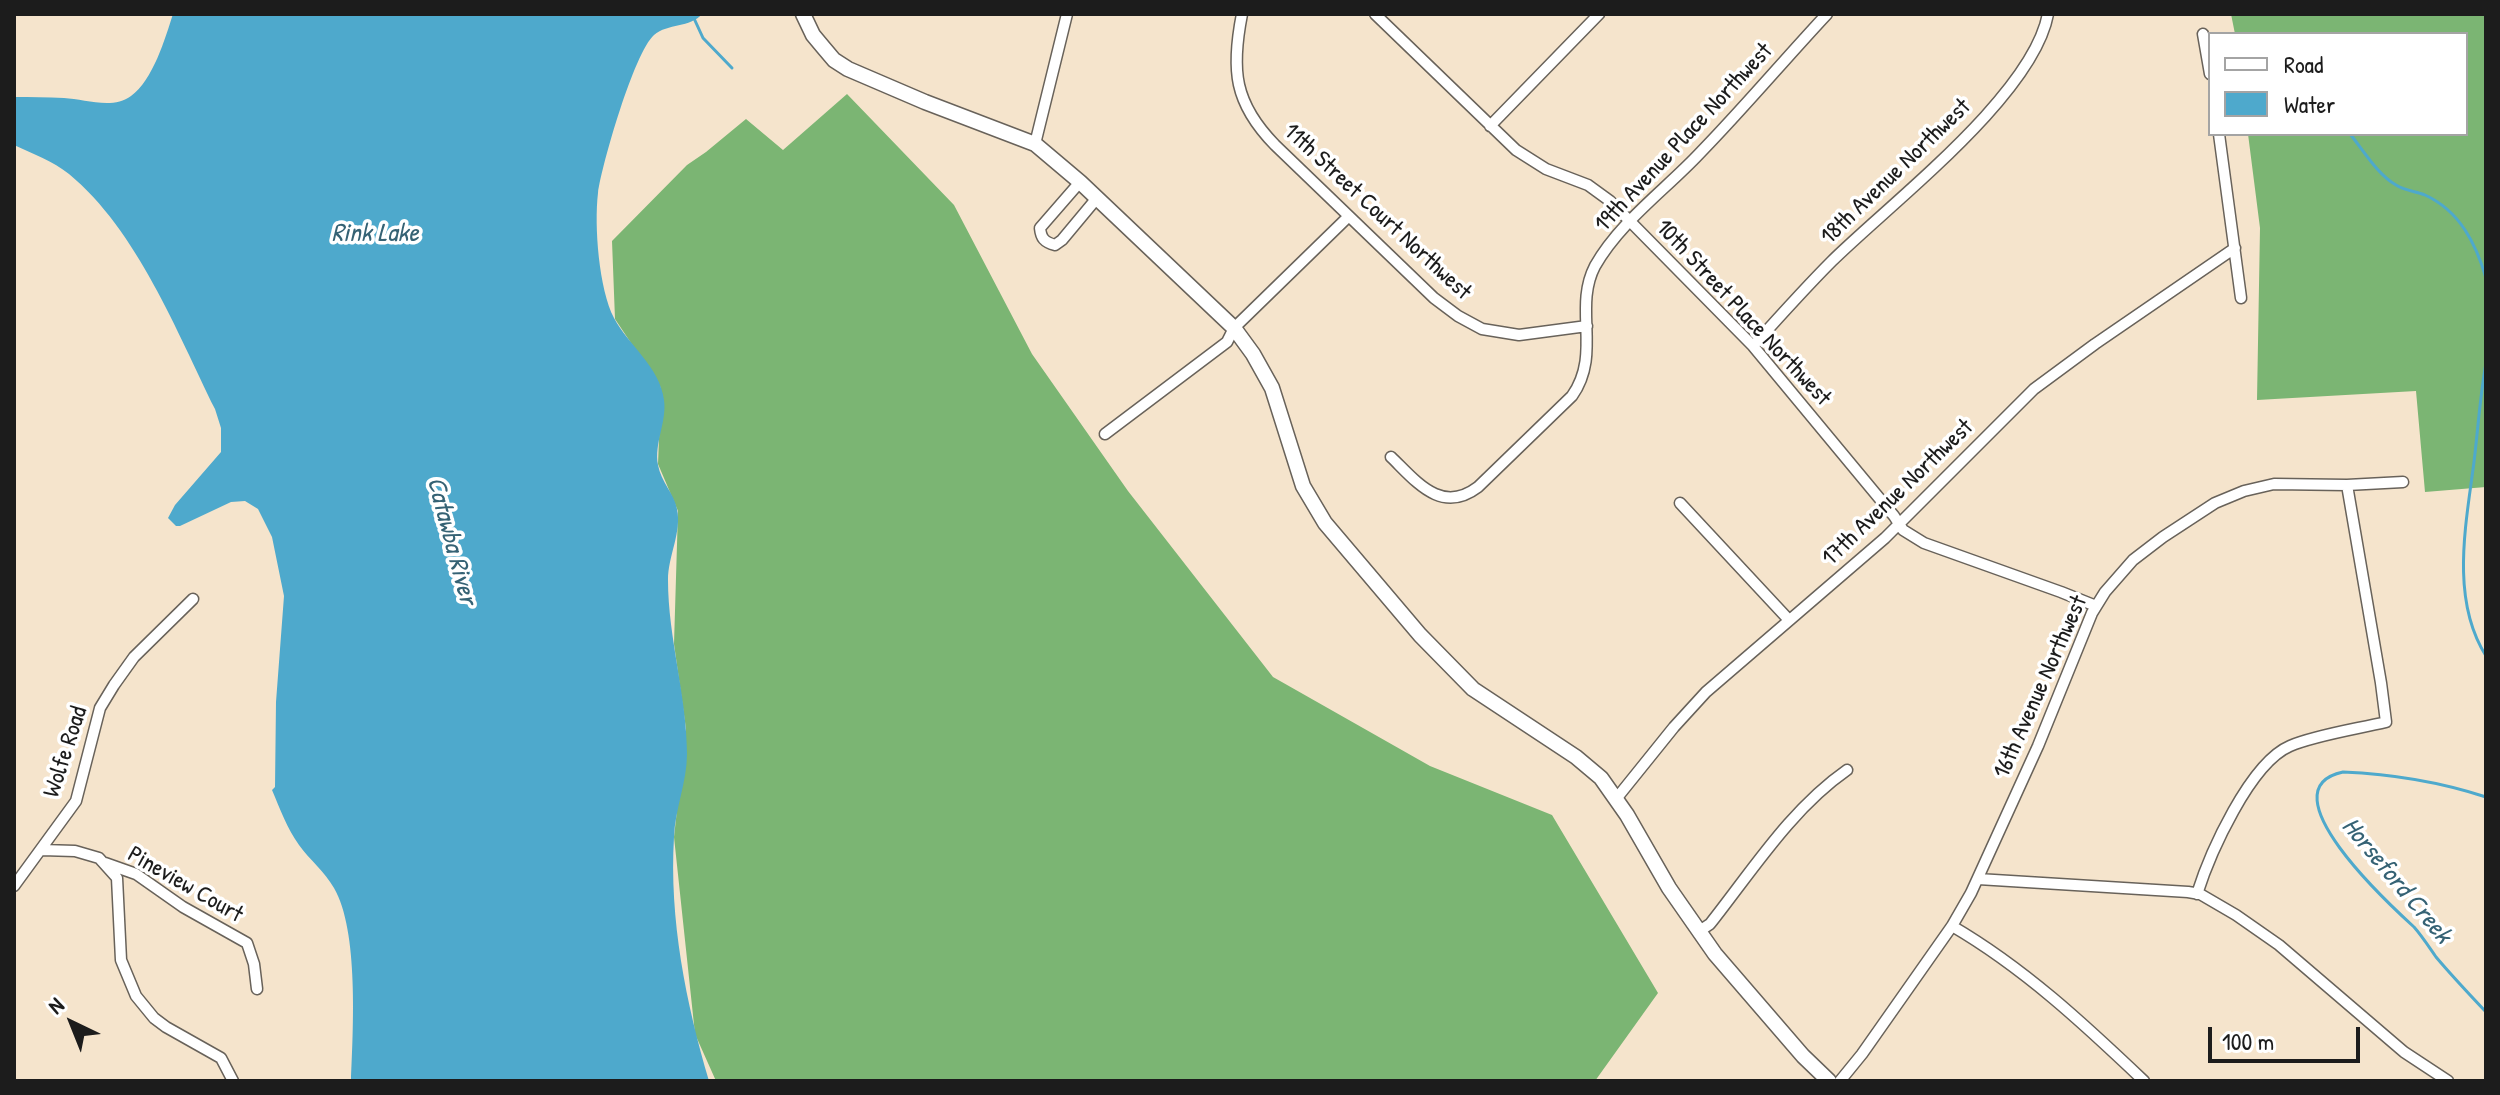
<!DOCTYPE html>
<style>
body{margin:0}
#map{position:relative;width:2500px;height:1095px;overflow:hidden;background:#f5e4cc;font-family:"Patrick Hand",sans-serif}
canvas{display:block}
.frame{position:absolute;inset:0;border:16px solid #1c1c1c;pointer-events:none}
.legend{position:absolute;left:2208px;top:32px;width:260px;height:104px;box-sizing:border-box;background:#fff;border:2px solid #a4a4a4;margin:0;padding:10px 14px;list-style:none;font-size:24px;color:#1c1c1c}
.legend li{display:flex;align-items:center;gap:16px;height:40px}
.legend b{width:40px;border:2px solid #a4a4a4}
.north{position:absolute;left:32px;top:983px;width:80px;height:80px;-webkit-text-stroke:6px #fff;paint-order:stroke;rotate:317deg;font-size:22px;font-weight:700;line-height:32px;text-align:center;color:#1c1c1c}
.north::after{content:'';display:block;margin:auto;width:28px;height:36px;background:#1c1c1c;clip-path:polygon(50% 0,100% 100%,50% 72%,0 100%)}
.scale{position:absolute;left:2208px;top:1027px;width:152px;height:36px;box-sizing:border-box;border:4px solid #1c1c1c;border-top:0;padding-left:10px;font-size:24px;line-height:28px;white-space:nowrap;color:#1c1c1c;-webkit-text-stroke:6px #fff;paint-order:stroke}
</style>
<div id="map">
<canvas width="2500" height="1095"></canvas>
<div class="frame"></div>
<ul class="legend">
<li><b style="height:10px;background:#fff"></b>Road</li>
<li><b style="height:22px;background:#4ea9cc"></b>Water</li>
</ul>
<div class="north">N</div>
<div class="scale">100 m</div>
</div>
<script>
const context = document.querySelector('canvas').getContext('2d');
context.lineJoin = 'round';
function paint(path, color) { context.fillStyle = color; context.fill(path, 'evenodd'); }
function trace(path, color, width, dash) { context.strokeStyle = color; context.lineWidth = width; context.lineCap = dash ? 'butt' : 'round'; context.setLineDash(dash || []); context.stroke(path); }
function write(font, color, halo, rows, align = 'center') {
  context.font = font + ' "Patrick Hand",sans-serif'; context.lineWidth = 7; context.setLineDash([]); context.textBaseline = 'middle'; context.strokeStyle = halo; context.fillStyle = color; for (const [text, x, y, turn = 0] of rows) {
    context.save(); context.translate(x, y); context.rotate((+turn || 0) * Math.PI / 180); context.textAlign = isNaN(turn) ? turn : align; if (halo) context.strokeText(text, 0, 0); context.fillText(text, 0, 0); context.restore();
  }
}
paint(new Path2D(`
 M2231,14h255v473l-61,5 -9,-101 -159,9 3,-172 -12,-94h218v-100h-231z
 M847,94l107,111 78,149 96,137 145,186 157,89 122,49 106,178 -63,88h-879l-21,-47 -21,-197 12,-108 -12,-85 4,-133 -20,-47 3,-76 -46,-69 -3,-78 75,-76 19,-13 40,-33 37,31z`), '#7bb573');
paint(new Path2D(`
 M173,14h529c-12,14 -34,9 -48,21 -20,18 -52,129 -56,158 -4,33 1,96 16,125 15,28 46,49 50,82 3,22 -10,43 -6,65 3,17 16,28 19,44 5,23 -9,47 -9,71 0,58 19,116 19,174 0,28 -12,55 -13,83 -5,82 12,166 35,244h-358c2,-51 8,-150 -17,-193 -9,-16 -25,-29 -35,-43 -12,-17 -19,-36 -27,-55l3,-3 1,-85 8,-106 -12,-59 -14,-28 -13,-8 -14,1 -51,24h-4l-8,-8 7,-13 46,-53v-24l-6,-19c-38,-77 -78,-179 -146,-235 -16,-13 -36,-20 -55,-29v-48c17,0 33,0 50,1 20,1 49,12 67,-2 22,-16 34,-57 42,-82z`), '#4ea9cc');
trace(new Path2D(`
 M692,14l11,24 29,30
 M2350,134c14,17 27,40 46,51 9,6 20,6 29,10 35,16 51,49 61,83
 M2486,363c-6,33 -8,66 -12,99 -8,62 -24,137 12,194
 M2486,797c-46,-15 -94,-23 -143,-25 -80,17 48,134 71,155 8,9 15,20 22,30 16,19 33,37 50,55`), '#4ea9cc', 3);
const street = new Path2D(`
 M1242,14c-11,56 -8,89 33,131l159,153 24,18 24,13 37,6 68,-9
 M1375,14l141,136 30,19 42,16 22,16 143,145 141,170 9,14 21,13 137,49 35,14
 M2203,34l7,40
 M1490,126l109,-112
 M2219,134l22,164
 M1035,144l32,-130
 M1080,182l-40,46c1,10 4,14 15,17l7,-5 35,-42
 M1753,346c26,-29 52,-58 79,-85 60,-59 201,-166 216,-247
 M1105,434l122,-92 7,-14 114,-111
 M1391,457c25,24 50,58 87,30l94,-91c30,-42 1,-88 23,-130 25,-44 70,-76 104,-112 44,-45 85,-94 128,-140
 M1680,503l109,117
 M1616,799l58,-72 32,-35 179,-154 149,-149 61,-45 140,-96
 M42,850l33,1 24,7 18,20 4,82 15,36 18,22 12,9 55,31 12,23
 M105,863l31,11 47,33 64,36 7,21 3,25
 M1978,879l210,13 12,2 36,21 43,30 125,107 44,29
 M14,886l62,-85 24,-93 14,-23 20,-28 59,-58
 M2197,894c13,-41 53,-131 93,-148 26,-11 67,-17 96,-24l-5,-39 -34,-198
 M1952,926c72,42 132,98 192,155
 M1698,932l12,-8c42,-53 81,-115 137,-154
 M1840,1081l22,-27 90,-128 19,-33 67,-147 54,-133 13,-21 28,-32 30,-23 52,-34 29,-12 30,-7 73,1 56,-3`);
const secondary = new Path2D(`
 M803,14l10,21 10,12 11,13 14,9 77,33 110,42 45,38 154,146 19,26 19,34 31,98 22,37 95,112 53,54 103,68 25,21 26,37 42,73 46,66 88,102 26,25`);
trace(street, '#68625a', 13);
trace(secondary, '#68625a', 17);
trace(street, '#fff', 10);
trace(secondary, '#fff', 14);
write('24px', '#1c1c1c', '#fff', [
 ["19th Avenue Place Northwest",1684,138,-47],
 ["18th Avenue Northwest",1896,172,-44],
 ["11th Street Court Northwest",1377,212,43],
 ["10th Street Place Northwest",1743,313,47],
 ["17th Avenue Northwest",1898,493,-44],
 ["16th Avenue Northwest",2041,687,-66],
 ["Wolfe Road",66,752,-72],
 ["Pineview Court",185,885,30]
]);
write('italic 26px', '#356274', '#fff', [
 ["Rink Lake",375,234],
 ["Catawba River",451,541,75],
 ["Horseford Creek",2396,881,50]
]);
</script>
